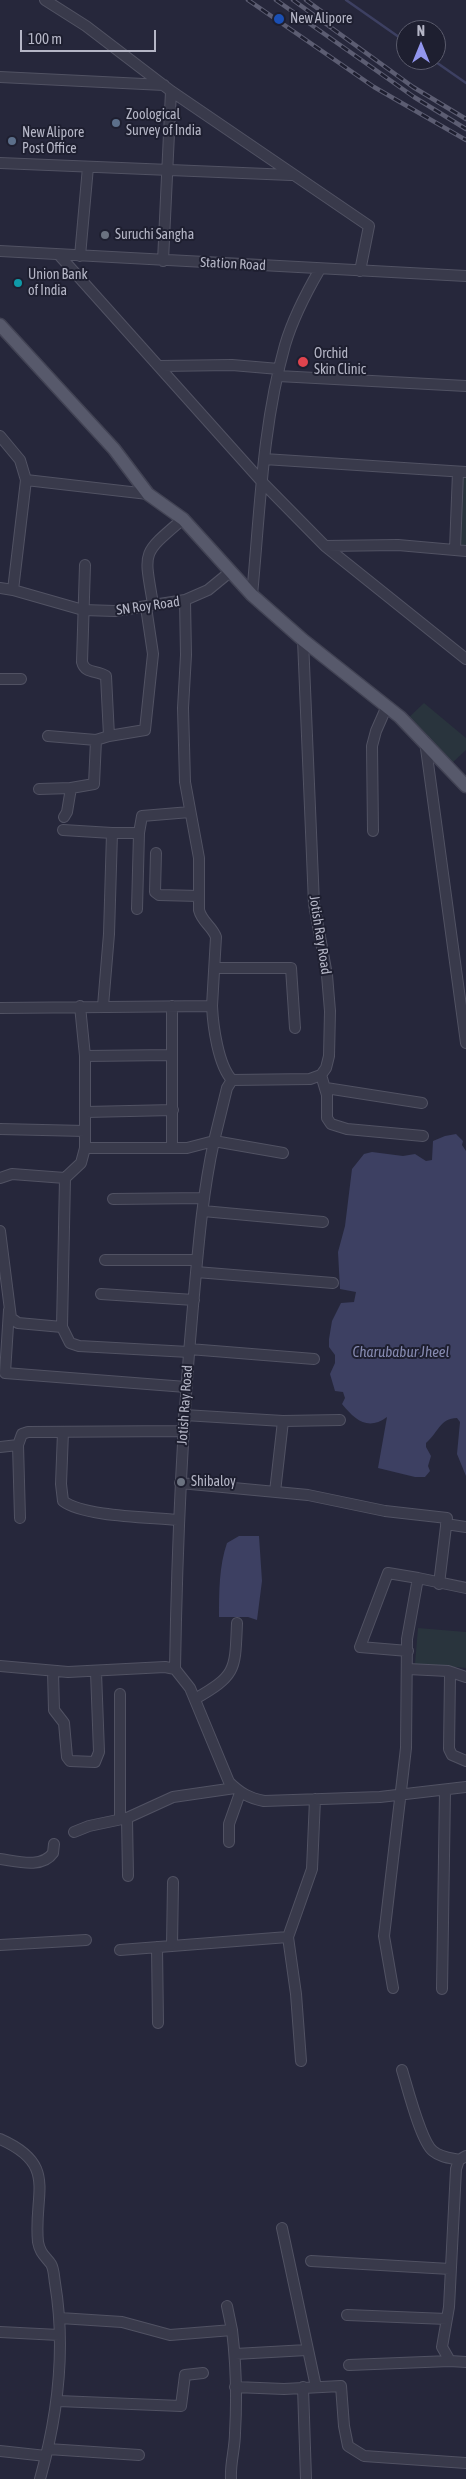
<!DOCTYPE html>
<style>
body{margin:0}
#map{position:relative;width:466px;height:2479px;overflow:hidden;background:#26273b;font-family:"Asap Condensed",sans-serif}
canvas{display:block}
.north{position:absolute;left:396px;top:20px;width:50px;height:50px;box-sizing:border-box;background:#1e1f30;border:1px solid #5a5b6c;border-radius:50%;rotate:0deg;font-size:14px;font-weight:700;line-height:20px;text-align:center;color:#b5b6c6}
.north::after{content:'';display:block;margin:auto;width:18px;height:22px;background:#9296ee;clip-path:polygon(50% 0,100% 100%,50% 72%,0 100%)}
.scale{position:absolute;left:20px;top:30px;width:136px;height:22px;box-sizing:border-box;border:2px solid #b5b6c6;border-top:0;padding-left:6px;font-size:15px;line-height:18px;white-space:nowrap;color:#b5b6c6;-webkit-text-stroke:4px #1e1f30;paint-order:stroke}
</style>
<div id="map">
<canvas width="466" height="2479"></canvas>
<div class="north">N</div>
<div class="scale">100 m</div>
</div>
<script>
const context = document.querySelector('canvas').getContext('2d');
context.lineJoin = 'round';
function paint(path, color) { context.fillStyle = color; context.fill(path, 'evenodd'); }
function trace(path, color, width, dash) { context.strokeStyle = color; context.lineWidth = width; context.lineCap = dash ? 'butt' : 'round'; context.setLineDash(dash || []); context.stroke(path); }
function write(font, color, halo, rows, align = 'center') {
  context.font = font + ' "Asap Condensed",sans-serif'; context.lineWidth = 4; context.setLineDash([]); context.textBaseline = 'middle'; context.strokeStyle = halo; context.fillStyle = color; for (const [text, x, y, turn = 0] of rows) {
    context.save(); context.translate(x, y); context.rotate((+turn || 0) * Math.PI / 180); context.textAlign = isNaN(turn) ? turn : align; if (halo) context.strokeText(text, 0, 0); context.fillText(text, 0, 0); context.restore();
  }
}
paint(new Path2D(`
 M462,476h4v78h-6z
 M424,703l42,35v12l-15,14 -48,-41z
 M418,1628l48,4v36l-51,-4z`), '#29343d');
paint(new Path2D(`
 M456,1134l7,7 -1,4 4,6v325l-9,-22 3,-32 -3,-4c-17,0 -19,15 -31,25v4l5,9 -3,10 2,5 -5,6h-10l-37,-9 9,-51c-19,14 -32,3 -45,-13l3,-6 -2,-6 -8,-1 -5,-17 5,-11v-8l-6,-8v-8l3,-18 9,-18 13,-1 2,-10 -16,-3 -2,-37 7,-26 7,-57 12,-15 8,-2 31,4 12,-2 11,7 6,-1 1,-19 12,-5z
 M239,1536h20l3,45 -5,39 -9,-3h-29c0,-25 0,-51 8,-74z`), '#3d4062');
trace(new Path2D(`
 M346,0l60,42
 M433,60l33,23`), '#3d4062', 2.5);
const minor = new Path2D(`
 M45,0l41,26 85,65 198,135 -9,45
 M0,77l164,8
 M0,163l291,12
 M0,251l466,25
 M59,255l204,228 62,63 73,-1 68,6
 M80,256l8,-89
 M163,261l8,-170
 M160,366l72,-1 47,4
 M278,376l188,10
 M0,436l20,24 6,20 -13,110
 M264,459l202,13
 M26,480l122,14
 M325,546l141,113
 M455,549l3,-77
 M0,588l13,2 70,20 32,1 70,-11 23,-10 22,-18
 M252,595c8,-83 10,-168 33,-250 8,-27 21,-52 35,-76
 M185,600l1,55 -3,53 2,74 14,76v52c3,12 13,16 17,27l-4,69
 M153,604c-9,-54 -12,-49 30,-85
 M0,679h21
 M48,736l48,4
 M109,736l36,-6 8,-76 -7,-47
 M425,741l41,302
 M39,789l32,-1
 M64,817l3,-5 4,-24 23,-4 2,-44 13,-4 -3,-60c-9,-6 -21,-2 -24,-14l3,-97
 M63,830l49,3 -3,101 -6,72
 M373,831l-1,-85 4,-15 11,-25
 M112,833h27
 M156,853l-1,39 4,3 40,1
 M137,909l2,-76 3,-17 48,-4
 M215,968h76l4,60
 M80,1006l5,50v92h102l27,-7c-12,55 -16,110 -21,165 -11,121 -16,242 -18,363
 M172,1006v142
 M0,1008l212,-2c1,20 6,59 20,74
 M85,1056l87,-1
 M321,1075l6,20v23l4,6 16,5 76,7
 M326,1088l96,15
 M86,1112l87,-2
 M0,1129l85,2
 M85,1148l-4,15 -16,15 -3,149 8,16 9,3 110,6
 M283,1153l-69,-12 13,-53 5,-8 78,-1 11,-4 5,-7 3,-12 1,-45 -3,-36 -13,-71 -11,-264
 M0,1178l12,-4 53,4
 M113,1199l91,-1
 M203,1211l120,11
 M0,1231l11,87 7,5 44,4
 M105,1260h92
 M196,1272l137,11
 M101,1294l93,6
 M9,1310l-4,63 181,14
 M189,1349l125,10
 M184,1415l99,6 57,-1
 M63,1432l-2,52 2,17c21,16 87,16 115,19
 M18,1445l2,73
 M0,1447l18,-2 4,-11 6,-2 155,-1
 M180,1483l128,12 77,16 62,7 -8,66
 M275,1492l8,-71
 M446,1524l20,3
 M408,1651l-48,-4 28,-74 30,5
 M0,1666l68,6 97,-5 10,2 15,19 39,94c11,11 20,16 35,19l116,-4 86,-10
 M408,1669l40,2 2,4 -1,74 3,6 14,6
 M53,1671l1,39 10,13 3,34 3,4 25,1 4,-10 -3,-80
 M448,1671l18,6
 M195,1699c42,-24 40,-29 42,-76
 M127,1818l1,58
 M120,1819v-125
 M74,1832l15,-6 38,-8 46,-21 62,-9
 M229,1842v-18l11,-31
 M0,1859c16,2 42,10 53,-6l1,-9
 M0,1945l86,-5
 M172,1946l1,-64
 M157,1947l1,76
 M120,1950l168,-13
 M393,1988l-9,-52 22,-188 1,-109 11,-61 48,10
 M442,1989l3,-199
 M301,2061l-5,-67 -8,-57 24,-68 3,-70
 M402,2070c5,16 19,72 31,81 7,6 17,7 26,9
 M0,2139c59,26 33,54 38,103 2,11 7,14 13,22 3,5 3,13 4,19 11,66 3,132 -15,196
 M466,2156l-7,4 -3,9 -7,138 -7,40 8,14 16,1
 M282,2228l34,159
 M311,2261l139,8
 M347,2315l100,4
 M60,2318l62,4 48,13 62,-5 -5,-24
 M0,2332l59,3
 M235,2354l72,-4
 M349,2365l101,-4
 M235,2387l49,2 57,-3 3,40 4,20 16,10 102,7
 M303,2387l3,92
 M58,2401l123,5 4,-31 18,-2
 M48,2449l91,6
 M0,2451l46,5
 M231,2479c-1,-16 4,-30 4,-46 2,-34 1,-70 -3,-103`);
const major = new Path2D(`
 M0,325l114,124 34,45 35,25 69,76 51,45 97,77 66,69`);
trace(minor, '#515263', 12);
trace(major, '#424354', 15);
trace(minor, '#393a4b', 10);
trace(major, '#57596b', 12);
const rail = new Path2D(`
 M248,0l126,87 92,53
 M276,0l138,97 52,32
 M293,0l120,87 53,32
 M306,0l26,19`);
trace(rail, '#5c5d72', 4.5);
trace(rail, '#1e1f30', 2.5, [8]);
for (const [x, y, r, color] of [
 [279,19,6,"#1a4fb4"],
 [116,123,5,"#5c6f8a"],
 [12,141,5,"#5c6f8a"],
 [105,235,5,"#6b7280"],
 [18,283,5,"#0f9aa8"],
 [303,362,6,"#e0444e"],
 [181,1482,5,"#6b7280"]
]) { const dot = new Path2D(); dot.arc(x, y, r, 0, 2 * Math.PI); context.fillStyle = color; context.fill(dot); trace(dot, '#1e1f30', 2); }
write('14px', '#b5b6c6', '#1e1f30', [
 ["New Alipore",290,19],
 ["Zoological",126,115],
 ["Survey of India",126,131],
 ["New Alipore",22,133],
 ["Post Office",22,149],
 ["Suruchi Sangha",115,235],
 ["Union Bank",28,275],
 ["of India",28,291],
 ["Orchid",314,354],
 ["Skin Clinic",314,370],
 ["Shibaloy",191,1482]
], 'left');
write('14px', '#b5b6c6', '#1e1f30', [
 ["Station Road",233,264,3],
 ["SN Roy Road",148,606,-8],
 ["Jotish Ray Road",320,935,81],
 ["Jotish Ray Road",185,1405,-86]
]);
write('italic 15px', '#868ab0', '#1e1f30', [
 ["Charubabur Jheel",401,1352]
]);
</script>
